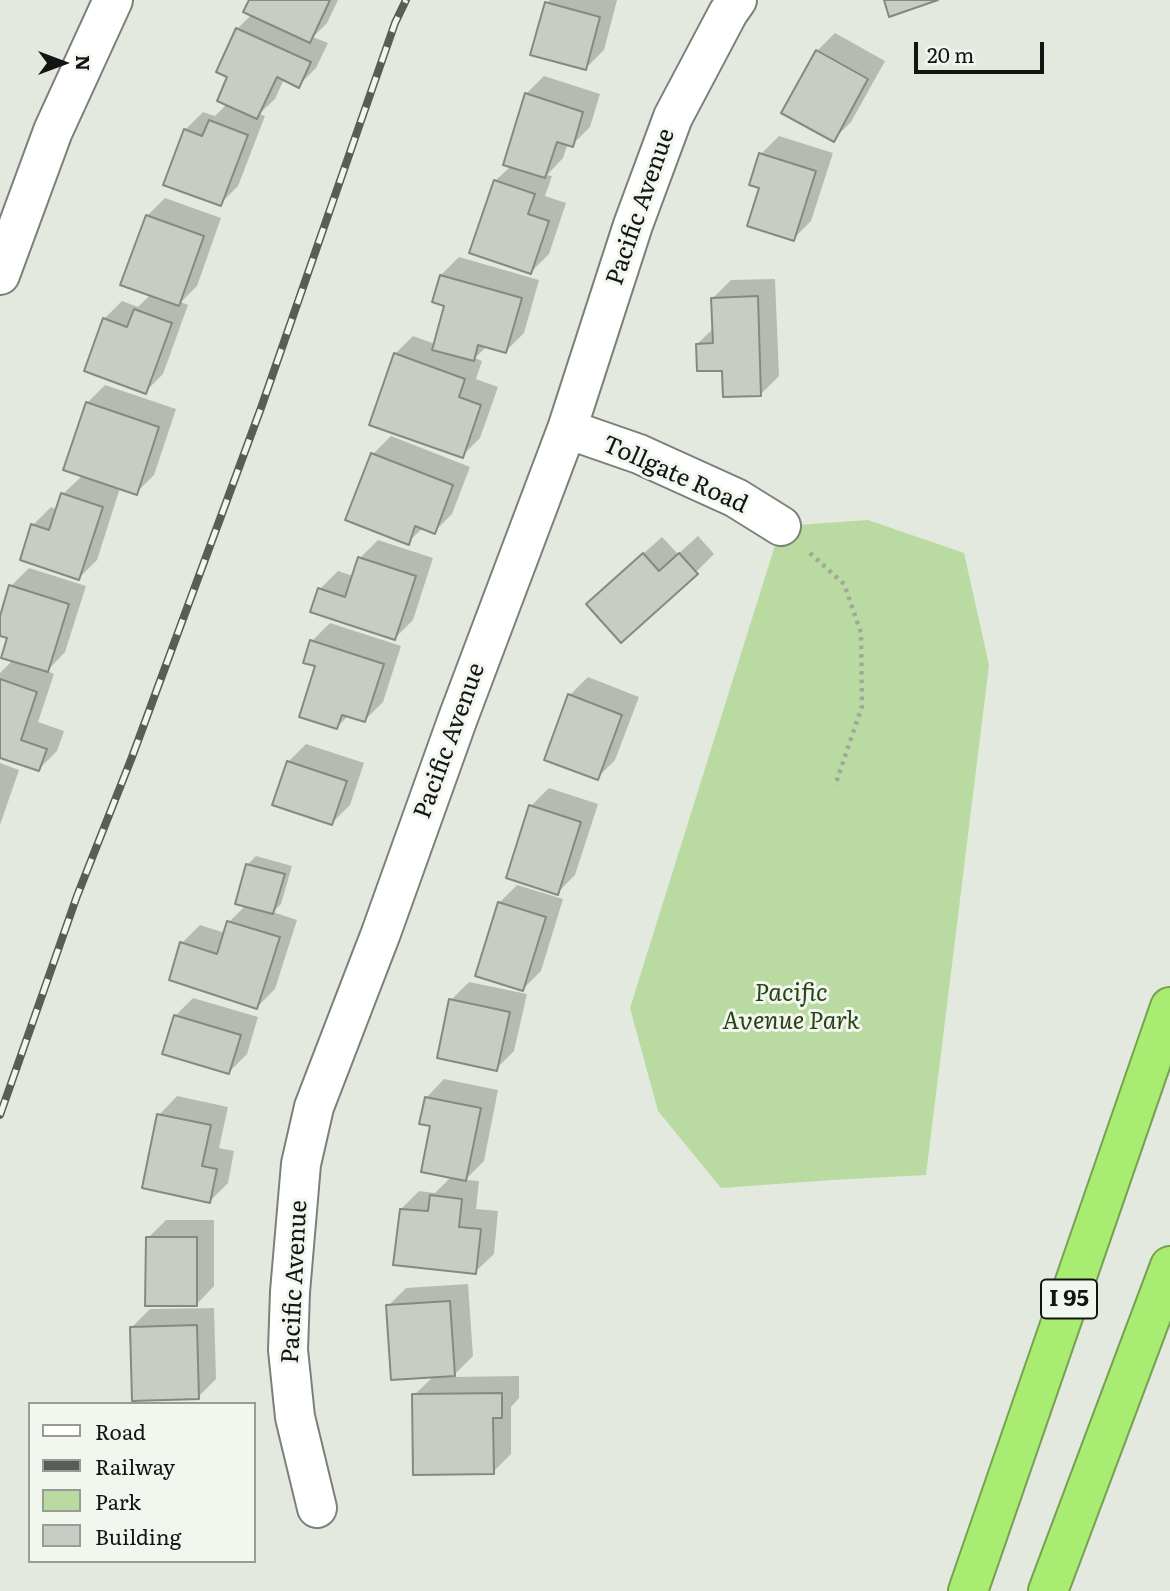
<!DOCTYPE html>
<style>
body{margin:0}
#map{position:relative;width:1170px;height:1591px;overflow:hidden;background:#e4e9e0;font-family:Literata,serif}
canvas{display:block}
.legend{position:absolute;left:28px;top:1402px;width:228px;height:161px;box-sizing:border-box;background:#f1f6ee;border:2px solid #999c96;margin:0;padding:9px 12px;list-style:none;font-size:21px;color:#141513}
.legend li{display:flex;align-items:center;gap:14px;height:35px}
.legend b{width:35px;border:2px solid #999c96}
.north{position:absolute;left:28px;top:28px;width:70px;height:70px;-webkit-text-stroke:5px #f1f6ee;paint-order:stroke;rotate:90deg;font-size:19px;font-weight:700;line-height:28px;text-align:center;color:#141513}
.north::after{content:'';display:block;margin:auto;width:24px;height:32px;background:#141513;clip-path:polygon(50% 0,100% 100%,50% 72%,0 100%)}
.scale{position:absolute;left:914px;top:42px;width:130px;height:32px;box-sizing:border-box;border:4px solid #141513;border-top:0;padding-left:9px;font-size:21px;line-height:24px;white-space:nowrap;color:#141513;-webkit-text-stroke:5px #f1f6ee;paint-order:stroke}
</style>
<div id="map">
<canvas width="1170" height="1591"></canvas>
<ul class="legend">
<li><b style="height:9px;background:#fff"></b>Road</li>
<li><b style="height:9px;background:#5a5c58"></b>Railway</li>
<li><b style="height:19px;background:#b9dba1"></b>Park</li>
<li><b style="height:19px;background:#c7ccc4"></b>Building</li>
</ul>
<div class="north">N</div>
<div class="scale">20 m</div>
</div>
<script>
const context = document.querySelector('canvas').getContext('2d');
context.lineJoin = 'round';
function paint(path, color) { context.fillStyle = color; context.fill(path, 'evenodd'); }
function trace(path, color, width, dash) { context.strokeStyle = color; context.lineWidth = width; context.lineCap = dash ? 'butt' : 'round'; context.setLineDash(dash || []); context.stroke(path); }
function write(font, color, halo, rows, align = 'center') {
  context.font = font + ' Literata,serif'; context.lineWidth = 6; context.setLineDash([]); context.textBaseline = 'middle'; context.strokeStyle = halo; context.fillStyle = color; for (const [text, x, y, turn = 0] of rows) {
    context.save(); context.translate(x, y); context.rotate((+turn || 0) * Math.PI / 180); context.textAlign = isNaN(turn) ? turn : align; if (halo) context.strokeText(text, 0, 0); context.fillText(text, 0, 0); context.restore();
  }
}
paint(new Path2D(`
 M868,520l96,33 25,112 -63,510 -94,5 -111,8 -63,-77 -28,-103 151,-482z`), '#b9dba1');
paint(new Path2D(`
 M251,0h87l-11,23 -14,14 15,6 -12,25 -18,18 -14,-7 -9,20 -16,15 6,2 -27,70 -18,18 -35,-74 18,-18 12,4 13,-13 2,-26 -12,-6 19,-42 15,-15z
 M550,0h67l-13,50 -18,18 -39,-65z
 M835,33l50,28 -34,61 -18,18 -16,-89z
 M544,76l56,18 -10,33 -18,18 -4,-2 -5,15 -16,17 5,1 -7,20 21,7 -17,51 -18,18 -36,-91 16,-15 15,-72z
 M779,136l54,17 -22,68 -18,18 -32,-52v-33z
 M165,198l56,20 -24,68 -16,16 7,3 -25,69 -18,18 -41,-73 18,-18 16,6 13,-13 -4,-78z
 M459,257l80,23 -15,53 -18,18 -19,-5 -12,12 7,3 -6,18 22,8 -18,51 -18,18 -67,-102 18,-18 22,8 11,-39 -5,-30z
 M775,279l4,97 -18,18 -37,-25 -27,-25 17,-16 -1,-30 18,-18z
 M105,385l71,24 -22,66 -18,18 -16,-5 -23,72 -18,18 -46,-53 18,-18 7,3 5,-16 20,-19 4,-72z
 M391,436l79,31 -18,47 -18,18 -11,-4 -15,14 -35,-88z
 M698,536l16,18 -18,18 -90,15 56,-50 16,17z
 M378,540l55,18 -20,62 -18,18 -75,-49 18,-18 15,5 7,-18z
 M29,568l57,18 -21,66 -18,19 7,3 -16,48 26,9 -7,20 -18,18 -39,-13v-83l13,-13 -4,-23 -9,-3v-12l11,-36z
 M330,623l71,23 -18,56 -18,18 -16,-5 -12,12 -20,-62 -5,-24z
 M588,677l51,20 -24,63 -18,18 -27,-83z
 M306,744l58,19 -14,42 -18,18 -44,-61z
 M0,763l19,7 -19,55z
 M549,788l49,16 -23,71 -18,18 -26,-87z
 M256,856l36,10 -11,38 -8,8 24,8 -22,69 -18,18 -75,-64 18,-18 25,8 4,-11 17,-17 1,-40z
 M517,885l46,14 -22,72 -18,18 -24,-86z
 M469,982l58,12 -13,57 -18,18 -45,-69z
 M193,998l65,19 -11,37 -18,18 -54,-56z
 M444,1079l54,11 -14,71 -19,19 14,1 -3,28 22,2 -4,43 -19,18 -74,-63 18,-18 16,2 17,-17 -20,-51 -6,-27z
 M177,1096l51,11 -9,41 15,3 -6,32 -18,18 -51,-86z
 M166,1220h48v66l-18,19 -48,-67z
 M468,1284l5,72 -21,21 67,-1v22l-8,9v47l-18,18 -79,-77 20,-19 -46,-70 18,-18z
 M214,1308l2,71 -18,18 -66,-70 18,-18z`), '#0003');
const building = new Path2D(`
 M249,0h81l-20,43 -67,-31z
 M884,0h54l-49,17z
 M545,2l55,15 -14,53 -56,-15z
 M236,28l75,34 -12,26 -22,-11 -20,42 -40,-18 10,-24 -11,-5z
 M816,50l52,29 -34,63 -53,-29z
 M525,93l58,19 -10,35 -16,-5 -12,36 -42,-13z
 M209,120l39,15 -27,71 -58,-21 21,-56 18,7z
 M759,153l57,18 -22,70 -47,-15 12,-38 -10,-3z
 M494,180l41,14 -7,20 21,7 -18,53 -62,-21z
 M146,215l58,21 -25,70 -59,-21z
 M440,275l82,23 -16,55 -28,-8 -4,16 -42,-11 12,-44 -12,-4z
 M758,296l3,100 -38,1 -1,-26h-25l-1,-27 17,-1 -2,-45z
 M134,309l38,14 -26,71 -62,-23 19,-53 24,9z
 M394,353l71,26 -6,18 22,8 -18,53 -94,-33z
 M86,402l73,25 -22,68 -74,-25z
 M371,453l82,32 -18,49 -20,-8 -6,19 -64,-25z
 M61,493l42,14 -24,73 -59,-20 11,-36 18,6z
 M643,553l16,18 20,-18 19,21 -77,69 -35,-39z
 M358,557l58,19 -21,64 -85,-28 8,-24 27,9z
 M9,585l60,19 -21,68 -47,-14 6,-20 -7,-2v-20z
 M310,640l74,24 -19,58 -23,-7 -5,14 -38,-12 16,-51 -12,-3z
 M0,679l37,13 -16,48 26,9 -8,22 -39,-13z
 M568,694l54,21 -24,65 -54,-20z
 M287,761l60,20 -15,44 -60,-20z
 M529,805l52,17 -23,73 -52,-17z
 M246,864l39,10 -12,40 -38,-10z
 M498,902l48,15 -23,74 -48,-15z
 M227,921l53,16 -23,72 -88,-29 11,-38 37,12z
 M449,999l61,13 -13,59 -60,-13z
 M174,1015l67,20 -12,39 -67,-20z
 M425,1097l56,11 -15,73 -45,-9 9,-46 -11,-2z
 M157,1114l54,11 -9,41 15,3 -7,34 -68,-15z
 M430,1195l32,4 -3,28 22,2 -5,45 -83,-9 7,-56 28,2z
 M146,1237h51v69h-52z
 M450,1301l5,75 -64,4 -5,-75z
 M197,1325l2,74 -67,2 -2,-74z
 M502,1393v25h-9l1,56 -81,1 -1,-81z`);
paint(building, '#c7ccc4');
trace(building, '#858982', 2);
const minor = new Path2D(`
 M0,275l53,-144 60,-131
 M567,429l72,25 97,44 45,28
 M317,1508l-22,-91 -7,-67 2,-58 11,-128 13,-57 67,-174 77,-215 109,-289 66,-204 40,-108 55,-104 9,-13`);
const highway = new Path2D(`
 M968,1591l202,-584
 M1048,1591l122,-325`);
trace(minor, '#7b8078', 42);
trace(highway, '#75a151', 42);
trace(new Path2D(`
 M810,553l34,31 17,49 1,73 -27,80`), '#a2a69f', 4.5, [3.5, 5]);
trace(minor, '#fff', 38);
trace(highway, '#a9ec72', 38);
const rail = new Path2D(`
 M0,1115l77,-219 55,-139 129,-349 134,-385 11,-23`);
trace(rail, '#5a5c58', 8);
trace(rail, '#f1f6ee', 5, [16]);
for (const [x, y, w] of [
 [1069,1299,56]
]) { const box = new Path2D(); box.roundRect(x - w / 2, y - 19.5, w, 39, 5); context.fillStyle = '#f1f6ee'; context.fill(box); trace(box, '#141513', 2); }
write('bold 23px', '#141513', null, [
 ["I 95",1069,1299]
]);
write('24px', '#141513', '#f1f6ee', [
 ["Pacific Avenue",641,207,-71],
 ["Tollgate Road",675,475,24],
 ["Pacific Avenue",450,741,-70],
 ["Pacific Avenue",295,1282,-87]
]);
write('italic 24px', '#2a4214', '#f1f6ee', [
 ["Pacific",791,994],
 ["Avenue Park",791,1022]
]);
</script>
